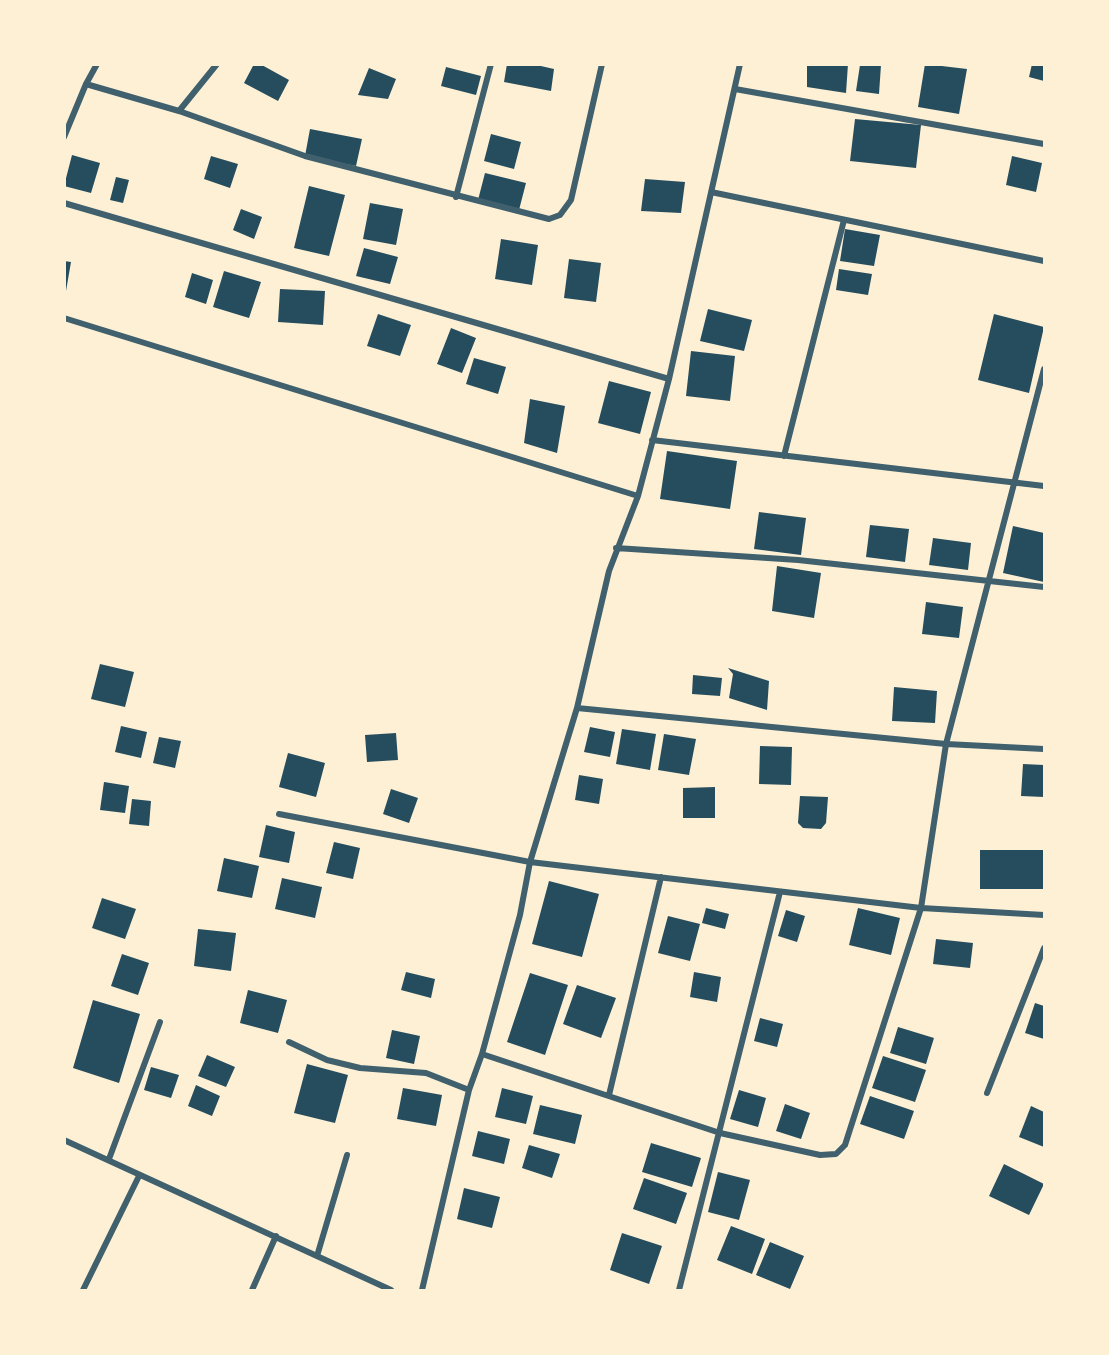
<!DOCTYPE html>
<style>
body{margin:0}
#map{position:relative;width:1109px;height:1355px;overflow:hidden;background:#fdf0d5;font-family:"PT Serif",serif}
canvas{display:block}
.frame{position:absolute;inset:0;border:66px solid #fdf0d5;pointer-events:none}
</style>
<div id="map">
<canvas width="1109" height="1355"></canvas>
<div class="frame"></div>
</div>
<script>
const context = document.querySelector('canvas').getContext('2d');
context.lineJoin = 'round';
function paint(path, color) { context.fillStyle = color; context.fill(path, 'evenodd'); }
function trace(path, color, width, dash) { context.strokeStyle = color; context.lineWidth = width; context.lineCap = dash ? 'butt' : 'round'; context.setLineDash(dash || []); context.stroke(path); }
paint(new Path2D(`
 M254,64h6l29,16 -11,21 -34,-18z
 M507,64h25l22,5 -3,22 -47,-9z
 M807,64h41l-2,29 -39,-6z
 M925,64l42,5 -8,45 -41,-7z
 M1032,64h12v17l-15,-4z
 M860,65h21l-2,29 -23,-3z
 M446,67l35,9 -5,19 -35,-9z
 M369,68l27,11 -8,20 -30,-4z
 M855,119l66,6 -5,43 -66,-7z
 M310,129l52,10 -6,27 -51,-10z
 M491,134l30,8 -7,27 -30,-8z
 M72,155l28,8 -9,30 -27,-7z
 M211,156l27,8 -8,24 -26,-9z
 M1012,156l30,7 -6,29 -30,-7z
 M485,173l41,10 -7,27 -41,-10z
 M116,177l13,3 -6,23 -13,-3z
 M645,179l40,3 -4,31 -40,-2z
 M309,186l36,9 -16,61 -35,-8z
 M370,203l33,6 -7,36 -33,-6z
 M241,209l21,8 -8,22 -21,-9z
 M845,229l35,6 -6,31 -34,-5z
 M501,239l37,6 -6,40 -37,-6z
 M364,248l34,9 -8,27 -34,-8z
 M569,259l32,4 -5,39 -32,-4z
 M64,261l7,1 -5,29 -2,-1z
 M839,269l33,5 -4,21 -32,-5z
 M224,271l37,11 -12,36 -36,-11z
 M192,273l21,7 -7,24 -21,-7z
 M280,289l45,2 -2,34 -45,-3z
 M708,309l44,11 -8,31 -44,-10z
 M378,314l33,11 -11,31 -33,-10z
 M994,314l50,13 -15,66 -51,-13z
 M451,328l25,10 -14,35 -25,-9z
 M691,351l44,5 -5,45 -44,-5z
 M474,358l32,9 -8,27 -32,-10z
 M609,381l42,11 -11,42 -42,-11z
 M530,399l35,7 -8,47 -33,-10z
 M667,451l70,10 -7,48 -70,-10z
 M759,512l47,6 -5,37 -47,-6z
 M870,525l39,4 -4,33 -39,-5z
 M1013,526l31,7v49l-41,-9z
 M933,538l38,5 -3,27 -39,-5z
 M777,566l44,7 -7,45 -42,-7z
 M926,602l37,5 -4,31 -37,-4z
 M100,664l34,8 -9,35 -34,-8z
 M728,668l41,13 -2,29 -38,-12 4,-24z
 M693,675l29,3 -2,18 -28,-2z
 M894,687l43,4 -2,32 -43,-2z
 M121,726l26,6 -6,26 -26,-6z
 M590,727l25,5 -5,25 -26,-5z
 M622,729l34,5 -6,36 -34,-6z
 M396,733l2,27 -31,2 -2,-27z
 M664,734l32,5 -7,36 -31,-5z
 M159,737l22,4 -6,27 -22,-5z
 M760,746l32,1 -1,38 -32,-1z
 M288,753l37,10 -9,34 -37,-10z
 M1023,764l21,1v32l-23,-1z
 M579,775l24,4 -4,25 -24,-4z
 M104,782l25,4 -4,27 -25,-3z
 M715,787v31h-32v-30z
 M391,789l27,9 -9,25 -26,-9z
 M800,796l28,1 -2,26 -5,6 -18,-1 -5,-5z
 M132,799l19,2 -2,25 -20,-2z
 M266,825l29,7 -6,31 -30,-6z
 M334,842l26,6 -7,31 -27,-6z
 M980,850h64v39h-64z
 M224,858l35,8 -7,32 -35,-7z
 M282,878l40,9 -7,31 -40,-9z
 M549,881l50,13 -17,63 -50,-13z
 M102,898l34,11 -11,30 -33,-11z
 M706,908l23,6 -4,15 -23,-6z
 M858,908l42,10 -9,37 -42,-10z
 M786,910l19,6 -8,26 -19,-6z
 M668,916l32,8 -10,37 -32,-8z
 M198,929l38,4 -5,38 -37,-5z
 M936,939l37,4 -3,25 -37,-4z
 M122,954l27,9 -11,32 -27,-9z
 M406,972l29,7 -4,19 -30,-8z
 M694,972l27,5 -4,25 -27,-5z
 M530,973l38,12 -23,70 -38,-13z
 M577,985l39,13 -15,40 -38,-14z
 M248,990l39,10 -9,33 -38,-10z
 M93,1000l47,14 -21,69 -46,-15z
 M1035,1003l9,3v33l-19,-6z
 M760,1018l23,6 -6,23 -23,-6z
 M898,1027l36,11 -8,26 -36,-11z
 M392,1030l28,6 -6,28 -28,-6z
 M207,1055l28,12 -9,20 -28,-11z
 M883,1056l43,14 -11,32 -43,-14z
 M307,1064l41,11 -13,48 -41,-10z
 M151,1067l28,8 -8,23 -27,-8z
 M196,1085l24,11 -8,20 -24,-10z
 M403,1088l39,7 -6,31 -39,-7z
 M502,1088l31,8 -7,28 -31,-7z
 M739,1090l27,8 -8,29 -28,-8z
 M870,1096l44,15 -10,28 -44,-15z
 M785,1104l25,9 -9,26 -25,-8z
 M540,1105l42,10 -7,29 -42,-10z
 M1031,1106l13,6v35l-25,-10z
 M478,1131l32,8 -6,25 -32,-8z
 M651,1143l50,15 -9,29 -50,-15z
 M529,1145l31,9 -8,24 -30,-10z
 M1004,1164l40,20 -15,31 -40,-19z
 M718,1172l32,8 -11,40 -31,-8z
 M644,1178l43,15 -11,31 -43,-15z
 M464,1188l36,9 -8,31 -35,-9z
 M731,1226l34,13 -13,35 -35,-14z
 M622,1233l40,13 -13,38 -39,-14z
 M770,1242l34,14 -14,33 -34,-14z`), '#264d5e');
trace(new Path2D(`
 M86,84l93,27 126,45 244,63 11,-4 11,-15 31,-136
 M735,89l309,55
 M179,111l38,-47
 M64,137l22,-53 11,-20
 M711,192l333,69
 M456,197l35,-133
 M64,203l605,176
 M64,318l574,178
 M652,440l392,46
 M784,456l60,-236
 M616,548l182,12 246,27
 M577,708l369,36 98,5
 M279,814l251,48 391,46 123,7
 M289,1042l38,18 33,8 66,5 43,17
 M482,1054l238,79 100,22 16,-1 9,-9 76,-237 25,-164 98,-375
 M987,1093l57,-145
 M609,1095l52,-218
 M64,1140l327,150
 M109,1159l51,-137
 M317,1256l30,-101
 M83,1290l56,-114
 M252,1290l24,-54
 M422,1290l47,-200 13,-36 38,-139 10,-53 47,-154 32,-137 29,-75 31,-117 71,-315
 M679,1290l101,-398`), '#3f606c', 6);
</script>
